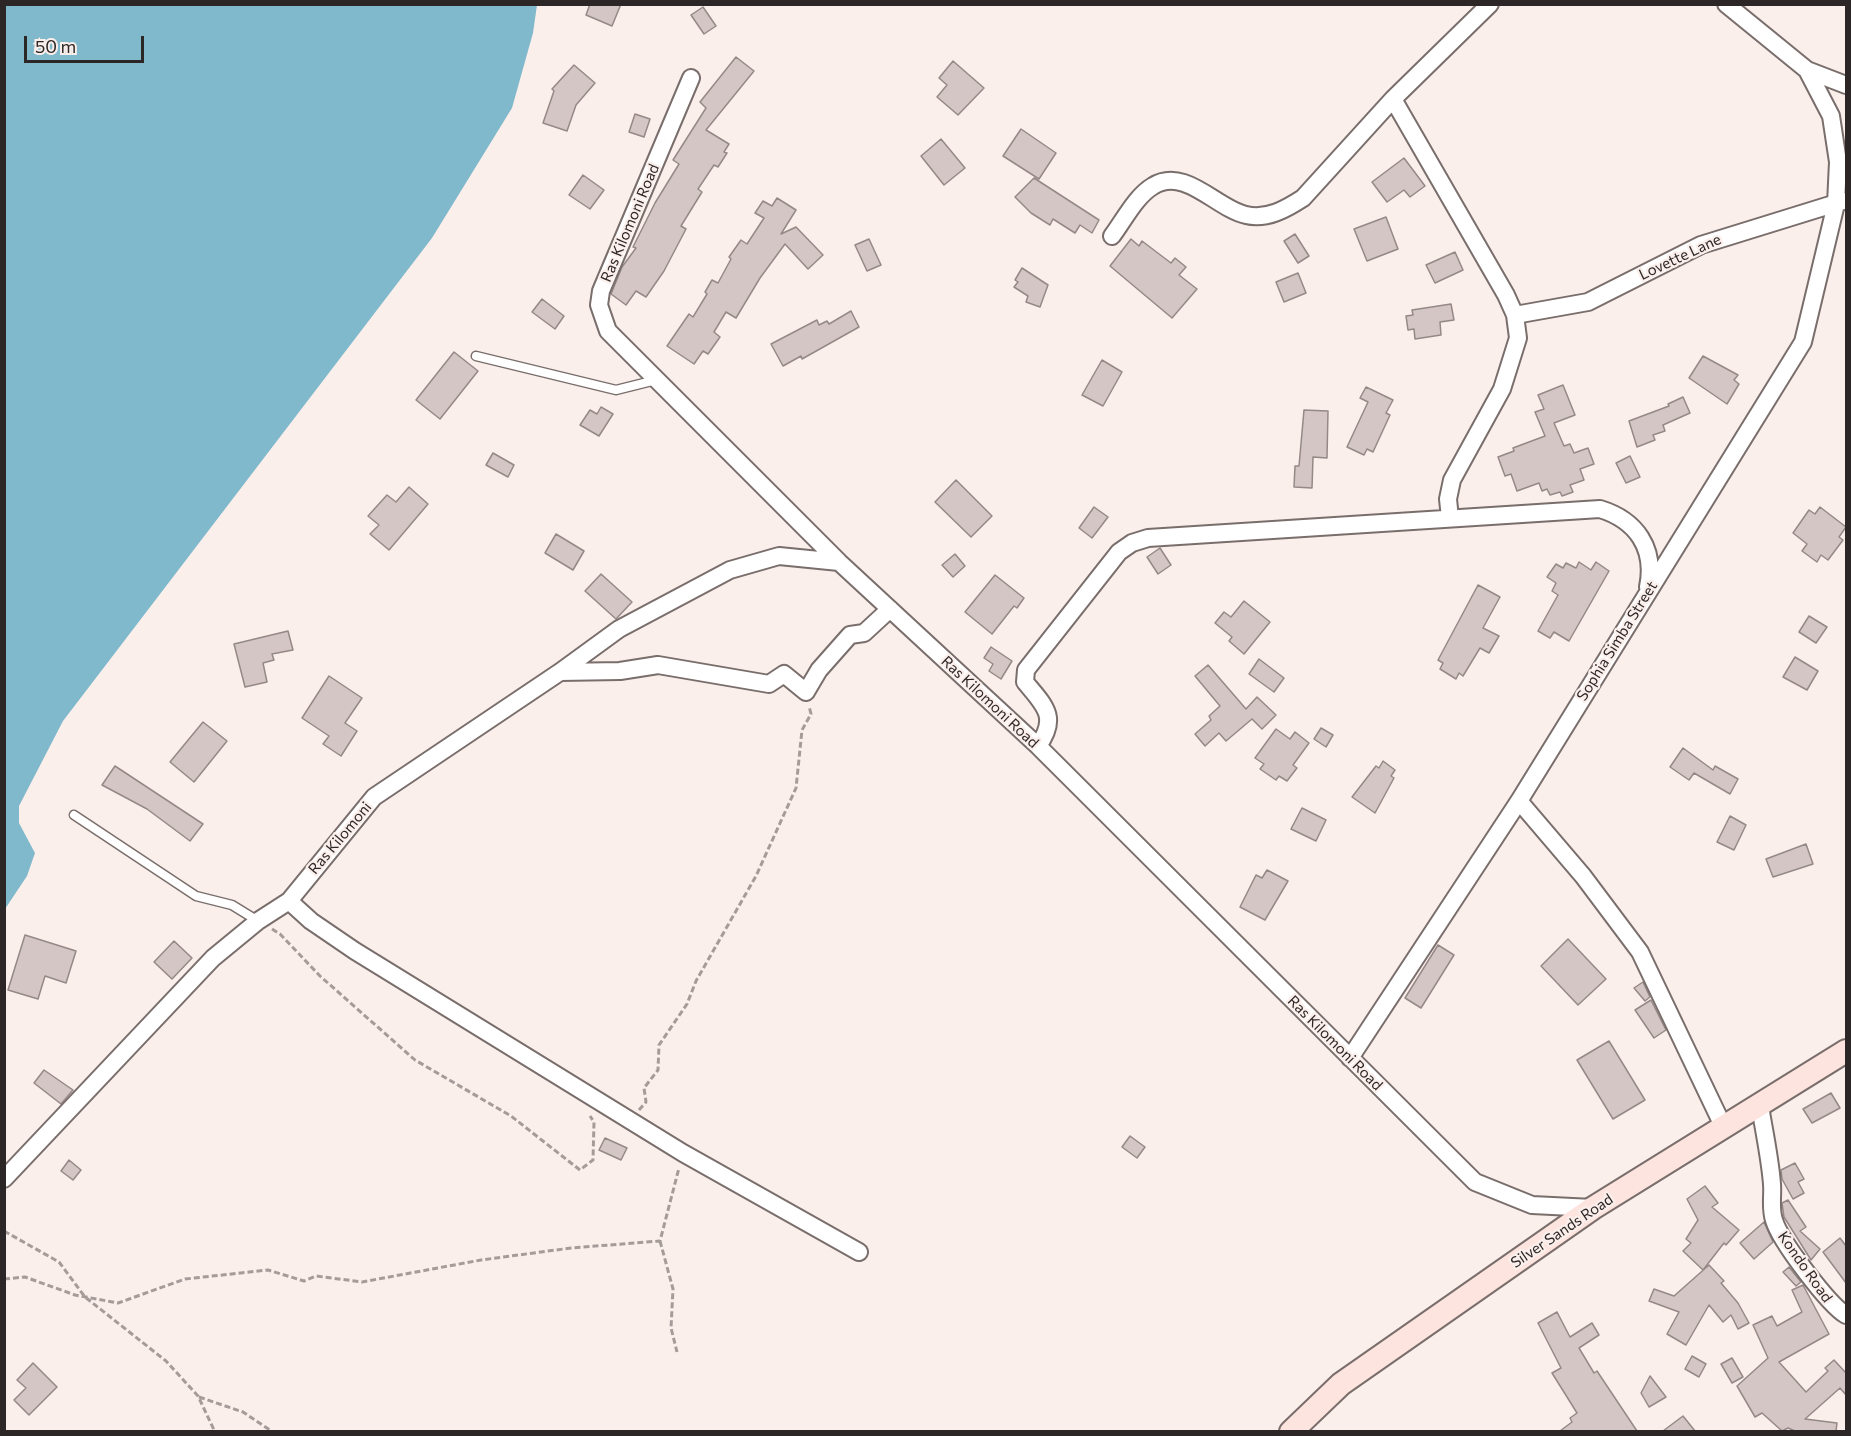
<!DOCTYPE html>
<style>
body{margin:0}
#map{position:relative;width:1851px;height:1436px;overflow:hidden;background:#fbefec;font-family:Commissioner,sans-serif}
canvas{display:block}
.frame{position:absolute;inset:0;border:6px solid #2c2726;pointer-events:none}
.scale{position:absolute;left:24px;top:36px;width:120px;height:27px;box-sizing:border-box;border:3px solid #2c2726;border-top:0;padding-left:8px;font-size:18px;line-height:21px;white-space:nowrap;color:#2c2726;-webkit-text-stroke:4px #fbefec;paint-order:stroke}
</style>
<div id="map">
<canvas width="1851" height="1436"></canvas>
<div class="frame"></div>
<div class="scale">50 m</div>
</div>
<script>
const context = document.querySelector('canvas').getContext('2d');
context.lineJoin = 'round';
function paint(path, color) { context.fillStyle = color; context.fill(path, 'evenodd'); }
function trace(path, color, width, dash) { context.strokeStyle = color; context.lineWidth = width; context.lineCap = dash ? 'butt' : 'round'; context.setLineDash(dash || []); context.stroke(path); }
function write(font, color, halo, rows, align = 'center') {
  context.font = font + ' Commissioner,sans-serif'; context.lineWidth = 4.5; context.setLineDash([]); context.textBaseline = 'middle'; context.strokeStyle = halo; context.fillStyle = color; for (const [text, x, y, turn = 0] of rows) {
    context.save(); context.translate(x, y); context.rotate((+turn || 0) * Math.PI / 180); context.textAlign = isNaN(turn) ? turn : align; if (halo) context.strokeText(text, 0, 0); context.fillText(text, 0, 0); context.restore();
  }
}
paint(new Path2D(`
 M5,4l532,1 -4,28 -21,75 -80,130 -369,483 -44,85v17l16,30 -8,23 -22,33z`), '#81b9cc');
const building = new Path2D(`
 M590,4h31l-9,22 -26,-11z
 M703,7l13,19 -12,8 -13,-19z
 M736,57l18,14 -48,59 23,14 -5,8 3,1 -9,14 -4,-2 -16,24 4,3 -21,34 5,3 -22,42 -18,26 -10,-6 -10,14 -15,-11 11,-27 14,-19 -3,-1 22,-44 24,-39 -6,-4 33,-52 -6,-6z
 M953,61l31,27 -26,27 -21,-18 10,-12 -8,-7z
 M574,65l21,18 -19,22 -9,26 -24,-8 11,-32 -2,-2z
 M635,114l15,5 -6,18 -15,-5z
 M1021,129l35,24 -17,26 -36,-23z
 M941,139l24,29 -21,17 -23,-29z
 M1404,158l21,28 -15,11 -6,-7 -17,12 -15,-20z
 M583,175l21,15 -14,19 -21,-14z
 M1034,178l65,42 -7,13 -12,-8 -5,8 -22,-14 -3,6 -19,-12 -16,-16z
 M777,198l19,12 -15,24 15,-7 27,28 -15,14 -23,-25 -25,34 -24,40 -10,-6 -12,20 6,5 -12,17 -5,-3 -9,13 -27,-18 22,-32 4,3 14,-23 -2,-2 7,-12 6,3 13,-24 -2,-2 12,-17 6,4 17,-26 -9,-5 8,-12 9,5z
 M1386,217l12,32 -31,12 -13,-32z
 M1295,234l14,22 -11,7 -14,-22z
 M869,239l12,26 -14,6 -12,-26z
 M1131,239l8,7 3,-5 29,22 4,-5 11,9 -7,8 18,14 -25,29 -62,-52z
 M1455,252l8,18 -28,13 -9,-18z
 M1022,268l26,17 -8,22 -14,-5 2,-6 -14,-9 4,-5 -3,-2z
 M1298,273l8,20 -22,9 -8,-20z
 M542,299l22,17 -9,13 -23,-17z
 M1451,304l3,16 -14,2 1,13 -26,4 -1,-10 -6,1 -2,-14 7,-1 -1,-5z
 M851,311l8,16 -57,32 -1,-3 -18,10 -12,-22 46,-24 2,5 8,-4 2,3z
 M454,352l24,19 -38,48 -24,-19z
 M1703,356l35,19 -4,5 5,4 -12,20 -38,-26z
 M1102,360l20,12 -19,34 -21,-11z
 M1563,385l12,30 -21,8 10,23 6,-2 4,9 14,-5 6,16 -14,5 4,11 -14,5 3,7 -11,4 -2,-4 -10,3 -3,-6 -5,2 -3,-8 -22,8 -6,-17 -6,2 -7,-19 16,-6 -1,-3 32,-12 -10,-24 9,-3 -6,-14z
 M1366,387l27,13 -7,13 4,2 -17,37 -6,-3 -3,6 -17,-8 21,-45 -8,-4z
 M1683,397l7,16 -27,12 2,6 -12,4 2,5 -18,7 -8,-26 40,-15 -1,-2z
 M601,407l12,7 -14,22 -19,-11 10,-15 7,4z
 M1304,410l24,1 -1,47 -14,-1 -1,31 -18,-1 1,-21h4z
 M493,453l21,12 -6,12 -22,-12z
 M1630,456l10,21 -14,6 -10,-20z
 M956,480l36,36 -21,21 -36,-35z
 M409,487l19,17 -39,46 -19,-16 9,-9 -11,-9 19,-21 9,7z
 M1094,507l14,10 -16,21 -13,-10z
 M1820,507l26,20 -7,10 4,3 -15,20 -7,-5 -4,7 -15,-11 5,-7 -14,-11 16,-23 6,4z
 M556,534l28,17 -11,19 -28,-17z
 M1160,548l11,17 -13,9 -11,-17z
 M955,554l10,12 -12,11 -11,-12z
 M1579,562l12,8 5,-8 13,9 -40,70 -15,-9 -4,6 -12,-7 20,-36 -6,-4 4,-8 -9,-6 9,-13 7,4 3,-5 10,5z
 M601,574l31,28 -16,17 -31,-28z
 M995,575l29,23 -7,10 -3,-2 -22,28 -27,-22z
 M1478,585l22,12 -17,31 16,8 -10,17 -9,-5 -17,28 -4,-3 -3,6 -16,-10 3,-6 -5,-3z
 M1244,601l26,21 -26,32 -15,-13 3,-4 -17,-14 9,-11 7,5z
 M1809,616l18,11 -11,16 -17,-11z
 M288,631l5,19 -21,4 2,6 -11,3 4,19 -22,5 -11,-43z
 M991,647l21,14 -11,18 -12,-8 4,-7 -9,-6z
 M1795,657l23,14 -11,19 -24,-13z
 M1259,659l25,19 -10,14 -25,-18z
 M1208,665l38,44 11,-12 19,18 -14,14 -10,-10 -26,22 -7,-8 -14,13 -10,-12 16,-14 -2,-4 11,-10 -25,-30z
 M329,676l33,22 -17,25 12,8 -16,25 -18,-12 6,-8 -27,-18z
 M203,722l24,19 -33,41 -24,-20z
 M1321,728l12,7 -7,12 -12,-8z
 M1276,729l14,10 5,-7 14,11 -16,22 4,3 -10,13 -8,-5 -3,4 -16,-11 4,-5 -9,-6z
 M1683,748l30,22 2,-4 23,13 -8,15 -36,-21 -5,7 -19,-13z
 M1383,761l12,9 -4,6 3,2 -19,35 -23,-16 24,-31 3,2z
 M115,766l88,58 -13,17 -43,-32 -45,-24z
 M1302,808l24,12 -10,21 -25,-12z
 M1730,816l16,9 -12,25 -17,-8z
 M1806,844l7,20 -40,13 -7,-18z
 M1267,870l21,11 -23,39 -25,-13 16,-32 6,3z
 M25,935l51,16 -10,32 -21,-7 -7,23 -30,-9z
 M1568,939l38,40 -28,26 -37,-39z
 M174,941l18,17 -20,21 -18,-17z
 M1438,945l16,10 -33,53 -16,-10z
 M1643,982l7,15 -5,4 -11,-13z
 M1651,1000l15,30 -12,8 -19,-28z
 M1609,1041l36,59 -32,19 -36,-59z
 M44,1070l29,20 -12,14 -27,-21z
 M1831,1093l9,15 -28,15 -9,-14z
 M1130,1136l15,11 -8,11 -15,-11z
 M605,1138l22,10 -6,12 -22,-10z
 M69,1160l12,10 -8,10 -12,-9z
 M1795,1163l9,16 -6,3 6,11 -11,6 -11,-20 -1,-9z
 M1705,1186l13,17 -6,4 27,23 -13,15 -2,-2 -21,27 -20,-19 8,-8 -5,-4 12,-19 -11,-21z
 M1788,1200l18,27 -6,4 20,18 -9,11 -27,-43 -2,-14z
 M1764,1222l9,20 -19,17 -14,-16z
 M1840,1238l6,8v37l-23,-31z
 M1709,1265l15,16 -3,2 17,20 11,20 -11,6 -7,-14 -8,7 -14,-17 -23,40 -19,-11 12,-22 -30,-11 5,-12 20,7z
 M1789,1267l12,15 -5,4 -13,-14z
 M1803,1285l26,49 -50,28 27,30 22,-21 -3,-3 9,-8 12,13v22l-6,-7 -35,31 32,4 -1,8h-41l-7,-3 -6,3 -20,-18 -7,4 -18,-31 31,-28 -15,-33 19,-9 5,10 25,-14 -10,-22z
 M1557,1312l13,25 22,-14 7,12 -20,13 15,25 3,-2 40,60h-77l12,-9 -2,-4 7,-5 -25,-40 9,-5 -23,-45z
 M1692,1356l14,8 -7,13 -14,-8z
 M1732,1358l11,19 -11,6 -11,-19z
 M33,1363l24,24 -28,28 -15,-15 12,-12 -9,-8z
 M1650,1376l16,21 -17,10 -8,-14z
 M1683,1416l12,15h-32z`);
paint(building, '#d3c6c4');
trace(building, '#958987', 1.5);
const lane = new Path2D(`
 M476,356l140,34 40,-10
 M74,815l122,81 36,9 26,16`);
const street = new Path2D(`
 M1726,4l81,66 39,15
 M691,78l-90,213 -2,14 9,26 231,231 199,184 437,436 57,23 61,3
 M1393,99l113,196 9,20 3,23 -16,51 -50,91 -4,19 2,19
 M1112,236c12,-16 24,-40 41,-50 32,-20 64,23 93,29 21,5 40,-6 57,-17l90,-99 97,-95
 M1515,315l73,-13 113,-57 142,-44
 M560,672l60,-1 38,-6 111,19 15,-10 22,18 13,-22 31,-35 14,-2 26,-24
 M1038,746c21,-29 6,-41 -13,-64l1,-12 93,-118 13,-9 16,-5 452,-29c36,11 56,39 48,78
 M1519,801l64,75 57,76 84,176
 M289,901l22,20 44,30 328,202 176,99
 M1350,1058l169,-257 284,-459 33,-138 2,-42 -7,-46 -24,-46
 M1760,1106c4,25 10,52 12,78 1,12 -2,24 2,36 6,21 55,85 72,95
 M4,1179l209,-221 45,-37 31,-20 85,-104 186,-125 59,-43 111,-59 49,-14 60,6`);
const secondary = new Path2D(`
 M1291,1432l50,-48 252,-176 253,-157`);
trace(lane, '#796e6b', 11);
trace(street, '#796e6b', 20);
trace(secondary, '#796e6b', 26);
trace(new Path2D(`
 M272,929l8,5 40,42 95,84 96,56 69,54 13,-10 1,-38 -4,-6
 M639,1110l7,-8 -2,-14 14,-18 1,-25 28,-41 9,-23 60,-105 40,-88 6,-58 9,-16 -2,-8
 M4,1231l55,31 26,35 81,64 32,35 17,36
 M660,1241l13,48 -2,39 6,24
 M4,1279l21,-2 50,18 43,8 67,-24 83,-9 36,11 12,-5 46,6 119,-22 90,-12 89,-7 19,-73
 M199,1397l44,15 30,20`), '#a59c9a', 3, [6, 3]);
trace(lane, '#fff', 8);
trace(street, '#fff', 16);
trace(secondary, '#fee4de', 22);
write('15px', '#2c2726', '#fbefec', [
 ["Ras Kilomoni Road",630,223,-67],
 ["Lovette Lane",1680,257,-25],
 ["Sophia Simba Street",1617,641,-58],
 ["Ras Kilomoni Road",990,702,43],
 ["Ras Kilomoni",340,838,-50],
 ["Ras Kilomoni Road",1335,1043,45],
 ["Silver Sands Road",1562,1231,-34],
 ["Kondo Road",1805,1267,55]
]);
</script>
